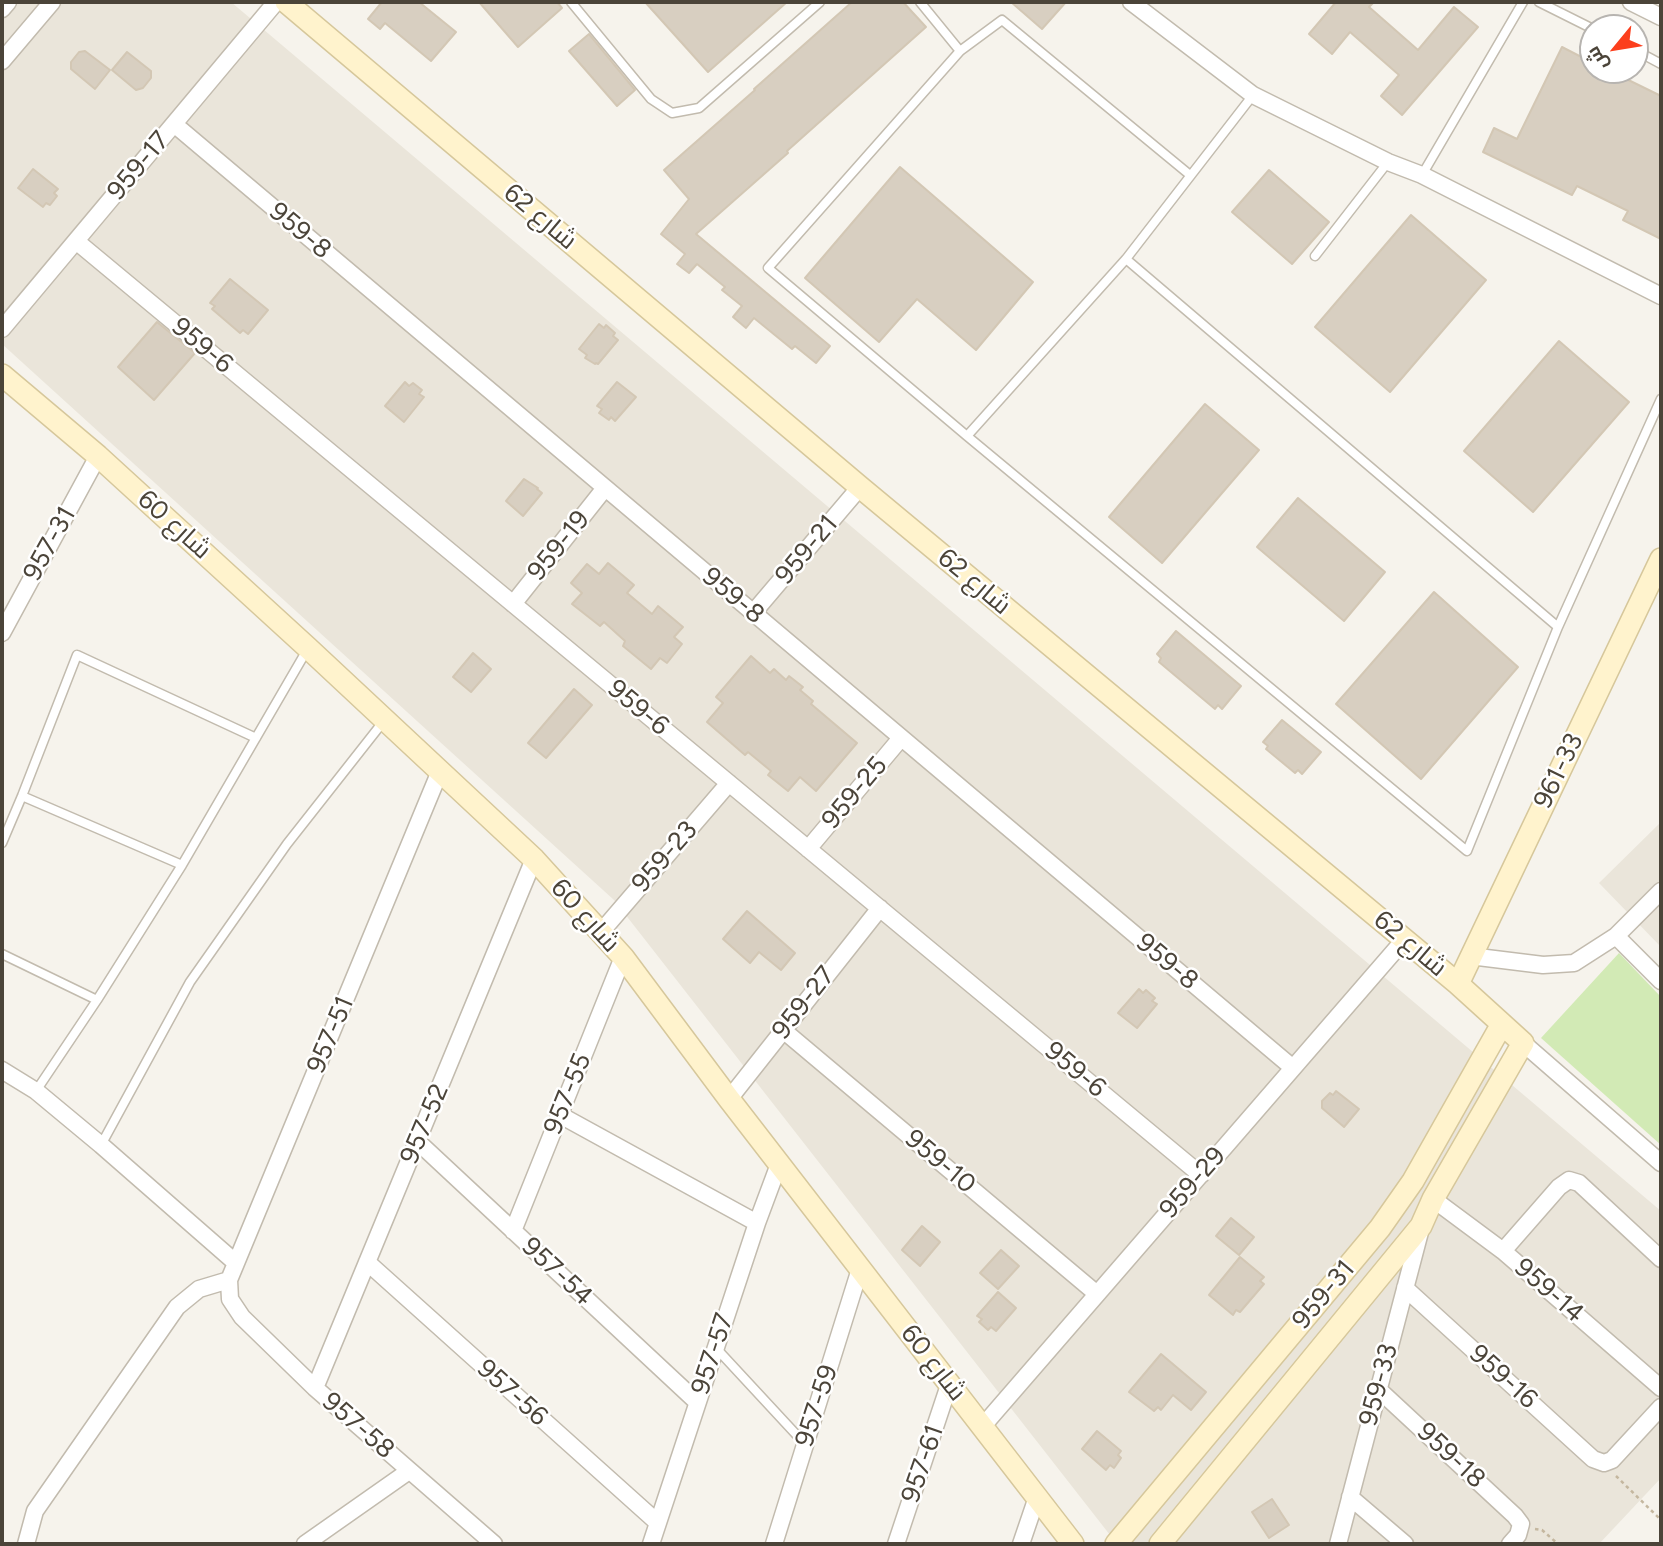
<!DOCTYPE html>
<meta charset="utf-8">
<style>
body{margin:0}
#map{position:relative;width:1663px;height:1546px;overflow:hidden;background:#f6f3ec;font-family:Figtree,Cairo,sans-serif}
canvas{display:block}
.frame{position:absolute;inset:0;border:4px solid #4b4439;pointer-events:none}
.north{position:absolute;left:1579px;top:14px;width:70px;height:70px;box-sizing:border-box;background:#fff;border:2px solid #b7b4b0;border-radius:50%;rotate:240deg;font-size:19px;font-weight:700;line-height:28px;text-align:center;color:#4b4439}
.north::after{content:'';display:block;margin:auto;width:24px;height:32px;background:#fc3f1d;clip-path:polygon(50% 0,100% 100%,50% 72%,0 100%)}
</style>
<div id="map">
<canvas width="1663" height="1546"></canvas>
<div class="frame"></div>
<div class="north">ش</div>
</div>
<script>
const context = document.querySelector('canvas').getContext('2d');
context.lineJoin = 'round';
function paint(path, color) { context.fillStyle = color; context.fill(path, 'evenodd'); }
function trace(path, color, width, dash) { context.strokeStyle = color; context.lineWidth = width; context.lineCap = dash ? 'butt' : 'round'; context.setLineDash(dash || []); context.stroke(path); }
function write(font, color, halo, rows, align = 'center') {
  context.font = font + ' Figtree,Cairo,sans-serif'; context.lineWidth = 5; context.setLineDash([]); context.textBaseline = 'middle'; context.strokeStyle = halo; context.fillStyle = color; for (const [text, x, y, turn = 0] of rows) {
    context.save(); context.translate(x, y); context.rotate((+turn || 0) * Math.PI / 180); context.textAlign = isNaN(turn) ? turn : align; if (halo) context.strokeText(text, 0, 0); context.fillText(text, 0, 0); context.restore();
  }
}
paint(new Path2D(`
 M2,2h229l1430,1209v267l-62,66h-482l-503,-644 -612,-556z
 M1661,822v125l-62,-64z`), '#eae5da');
paint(new Path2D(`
 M1619,953l42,44v148l-120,-107z`), '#d2eab5');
const building = new Path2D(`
 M382,2h37l37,30 -25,29 -46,-38 -5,6 -12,-10z
 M479,2h78l5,6 -44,39z
 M645,2h142l-79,70z
 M852,2h51l23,25 -139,124 1,2 -92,81 134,112 -14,17 -21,-17 -3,3 -38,-31 -8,10 -13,-11 9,-11 -20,-16 3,-3 -28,-23 -8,9 -12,-9 8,-10 -24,-20 28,-35 -25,-29 91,-80 -1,-1z
 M1011,2h55l-24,27z
 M1336,2h38l-5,5 49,43 36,-43 24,20 -76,88 -21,-19 18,-21 -49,-43 -18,22 -23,-20z
 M589,34l46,56 -18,16 -48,-55z
 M1562,47l31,16v7h15l53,26v143l-38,-19 5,-9 -51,-25 -5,9 -89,-43 11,-24 23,11z
 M85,51l25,19 -15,19 -24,-20v-7l8,-10z
 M127,52l24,19v7l-8,10 -7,2 -24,-20z
 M900,167l133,115 -57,68 -59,-51 -38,43 -74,-64z
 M33,169l25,20 -4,4 3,3 -7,9 -4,-2 -3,4 -25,-19z
 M1269,170l60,52 -37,42 -60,-52z
 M1411,215l75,65 -96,112 -75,-65z
 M230,279l38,31 -20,24 -5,-4 -3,3 -28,-24 3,-3 -5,-3z
 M157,322l38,31 -41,47 -36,-33z
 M599,324l5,4 2,-3 9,8 -2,3 5,4 -20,24 -2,-1 -1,1 -10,-6 2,-3 -8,-6z
 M1559,341l70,61 -96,110 -69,-61z
 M405,382l4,4 4,-3 9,7 -3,4 5,3 -20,25 -19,-16z
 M617,382l19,15 -21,24 -4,-4 -2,3 -10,-7 3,-4 -5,-3z
 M1205,404l54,46 -97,113 -53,-46z
 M524,479l14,9 -1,1 5,4 -19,23 -17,-15z
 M1298,498l87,74 -41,49 -87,-74z
 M608,563l26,22 -7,8 25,21 6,-8 25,21 -9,10 8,7 -15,19 -7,-5 -9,11 -28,-23 2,-5 -21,-19 -4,4 -28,-22 10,-11 -11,-10 16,-19 12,10z
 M1434,592l84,75 -97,112 -85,-75z
 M1176,631l65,55 -19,23 -4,-4 -3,4 -56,-47 2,-4 -4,-4z
 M473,653l18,16 -20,23 -18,-15z
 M751,656l19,17 4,-4 12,11 3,-4 14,11 -3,3 13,11 -2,3 46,39 -41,48 -16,-14 -12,14 -20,-16 3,-4 -23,-19 -3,3 -38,-33 16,-19 -7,-6z
 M574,689l18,16 -46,53 -18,-15z
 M1282,720l39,32 -19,22 -4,-4 -3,3 -29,-24 2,-3 -5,-4z
 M747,911l48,42 -14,17 -22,-18 -9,11 -27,-24z
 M1139,989l4,4 3,-3 9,8 -3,3 5,3 -20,24 -19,-15z
 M1336,1091l23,18 -15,18 -22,-19v-7l8,-8 3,2z
 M1231,1218l23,19 -15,18 -23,-19z
 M922,1226l18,16 -20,24 -18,-16z
 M1001,1250l18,16 -21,23 -18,-16z
 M1240,1257l24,20 -4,4 4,3 -24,28 -4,-2 -3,5 -24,-20z
 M998,1292l18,16 -20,23 -5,-4 -3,3 -9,-8 3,-3 -5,-3z
 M1161,1354l45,38 -15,18 -18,-15 -12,15 -3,-3 -4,4 -25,-19z
 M1097,1431l24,20 -3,4 3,3 -7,10 -4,-3 -4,5 -24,-21z
 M1272,1499l17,26 -20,13 -17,-26z`);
paint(building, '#d8cfc1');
trace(building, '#d3c7b4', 2);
const lane = new Path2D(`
 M571,2l80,97 21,14 27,-5 121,-106
 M920,2l40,49
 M1539,2l54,27
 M1635,50l26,14
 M1190,175l-188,-155 -42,31 -192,217 199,168 500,415 91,-224 103,-228
 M1422,175l101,-173
 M1315,256l73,-94
 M1126,259l432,368
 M967,436l159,-177 127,-164
 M22,796l160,69
 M2,843l20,-47 55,-141 179,83
 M2,954l95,46
 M36,1091l61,-91 85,-135 125,-215
 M101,1145l89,-163 97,-138 96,-122
 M716,1348l89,96`);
const street = new Path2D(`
 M1131,2l122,93 135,67 34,13 239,121
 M1631,2l30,15
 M2,9l6,-7
 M2,61l50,-59
 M174,124l1119,944
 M76,241l1125,934
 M2,329l274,-327
 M513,604l92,-116
 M753,613l107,-126
 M2,633l96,-177
 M440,771l-211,509 1,19 12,18 73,71 179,156
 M808,849l93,-111
 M1661,891l-45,45 45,45
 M601,932l128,-149
 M1470,956l73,9 31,-2 42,-27
 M783,1030l314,264
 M1523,1043l138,120
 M2,1070l34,21 65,54 135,118
 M729,1099l151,-191
 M560,1115l197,108
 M417,1141l280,261
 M1433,1199l70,52 158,137
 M513,1231l110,-274
 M1503,1251l56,-64 10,-7 10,3 82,76
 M367,1262l291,261
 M1405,1288l188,171 11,4 8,-3 49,-53
 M315,1388l219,-529
 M1378,1389l137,127 6,8 -3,11 -8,9
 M982,1427l422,-487
 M1350,1497l55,47
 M26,1544l9,-33 142,-204 22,-18 30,-9
 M305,1544l104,-73
 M651,1544l106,-321 22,-59
 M774,1544l86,-275
 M896,1544l53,-159
 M1021,1544l16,-47
 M1338,1544l82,-312`);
const secondary = new Path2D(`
 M286,2l574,485 598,497 65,59 -90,156 -12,27 -261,318
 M2,375l96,81 210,192 226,211 89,98 106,142 344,445
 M1458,984l203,-425
 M1116,1544l264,-316 33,-47 89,-157`);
trace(lane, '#c2bbae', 11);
trace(street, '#c2bbae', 19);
trace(secondary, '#d6c79b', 24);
trace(new Path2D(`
 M1616,1476l45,44
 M1535,1529l7,1 16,14`), '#c4b79f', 2.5, [3.5, 3.5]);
trace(lane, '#fff', 8);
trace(street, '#fff', 16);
trace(secondary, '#fff3cd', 21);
write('26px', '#4b4439', '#fff', [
 ["959-17",139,166,-50],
 ["شارع 62",540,217,40],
 ["959-8",300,231,40],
 ["959-6",202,346,40],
 ["شارع 60",174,525,42],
 ["957-31",50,544,-61],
 ["959-19",559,546,-51],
 ["959-21",807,550,-50],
 ["شارع 62",974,582,40],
 ["959-8",733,596,40],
 ["959-6",638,708,40],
 ["961-33",1559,771,-64],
 ["959-25",855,793,-50],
 ["959-23",665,857,-49],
 ["شارع 60",585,916,48],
 ["شارع 62",1410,944,40],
 ["959-8",1167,962,40],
 ["959-27",804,1003,-52],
 ["957-51",331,1035,-67],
 ["959-6",1075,1070,40],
 ["957-55",568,1094,-68],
 ["957-52",425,1124,-67],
 ["959-10",940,1162,40],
 ["959-29",1193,1183,-49],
 ["957-54",557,1272,43],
 ["959-14",1549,1291,41],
 ["959-31",1324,1295,-50],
 ["957-57",713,1354,-72],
 ["شارع 60",933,1363,52],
 ["959-16",1503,1377,42],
 ["959-33",1379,1385,-75],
 ["957-56",512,1393,42],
 ["957-59",817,1406,-72],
 ["957-58",358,1426,41],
 ["959-18",1451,1456,43],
 ["957-61",923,1464,-71]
]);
</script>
